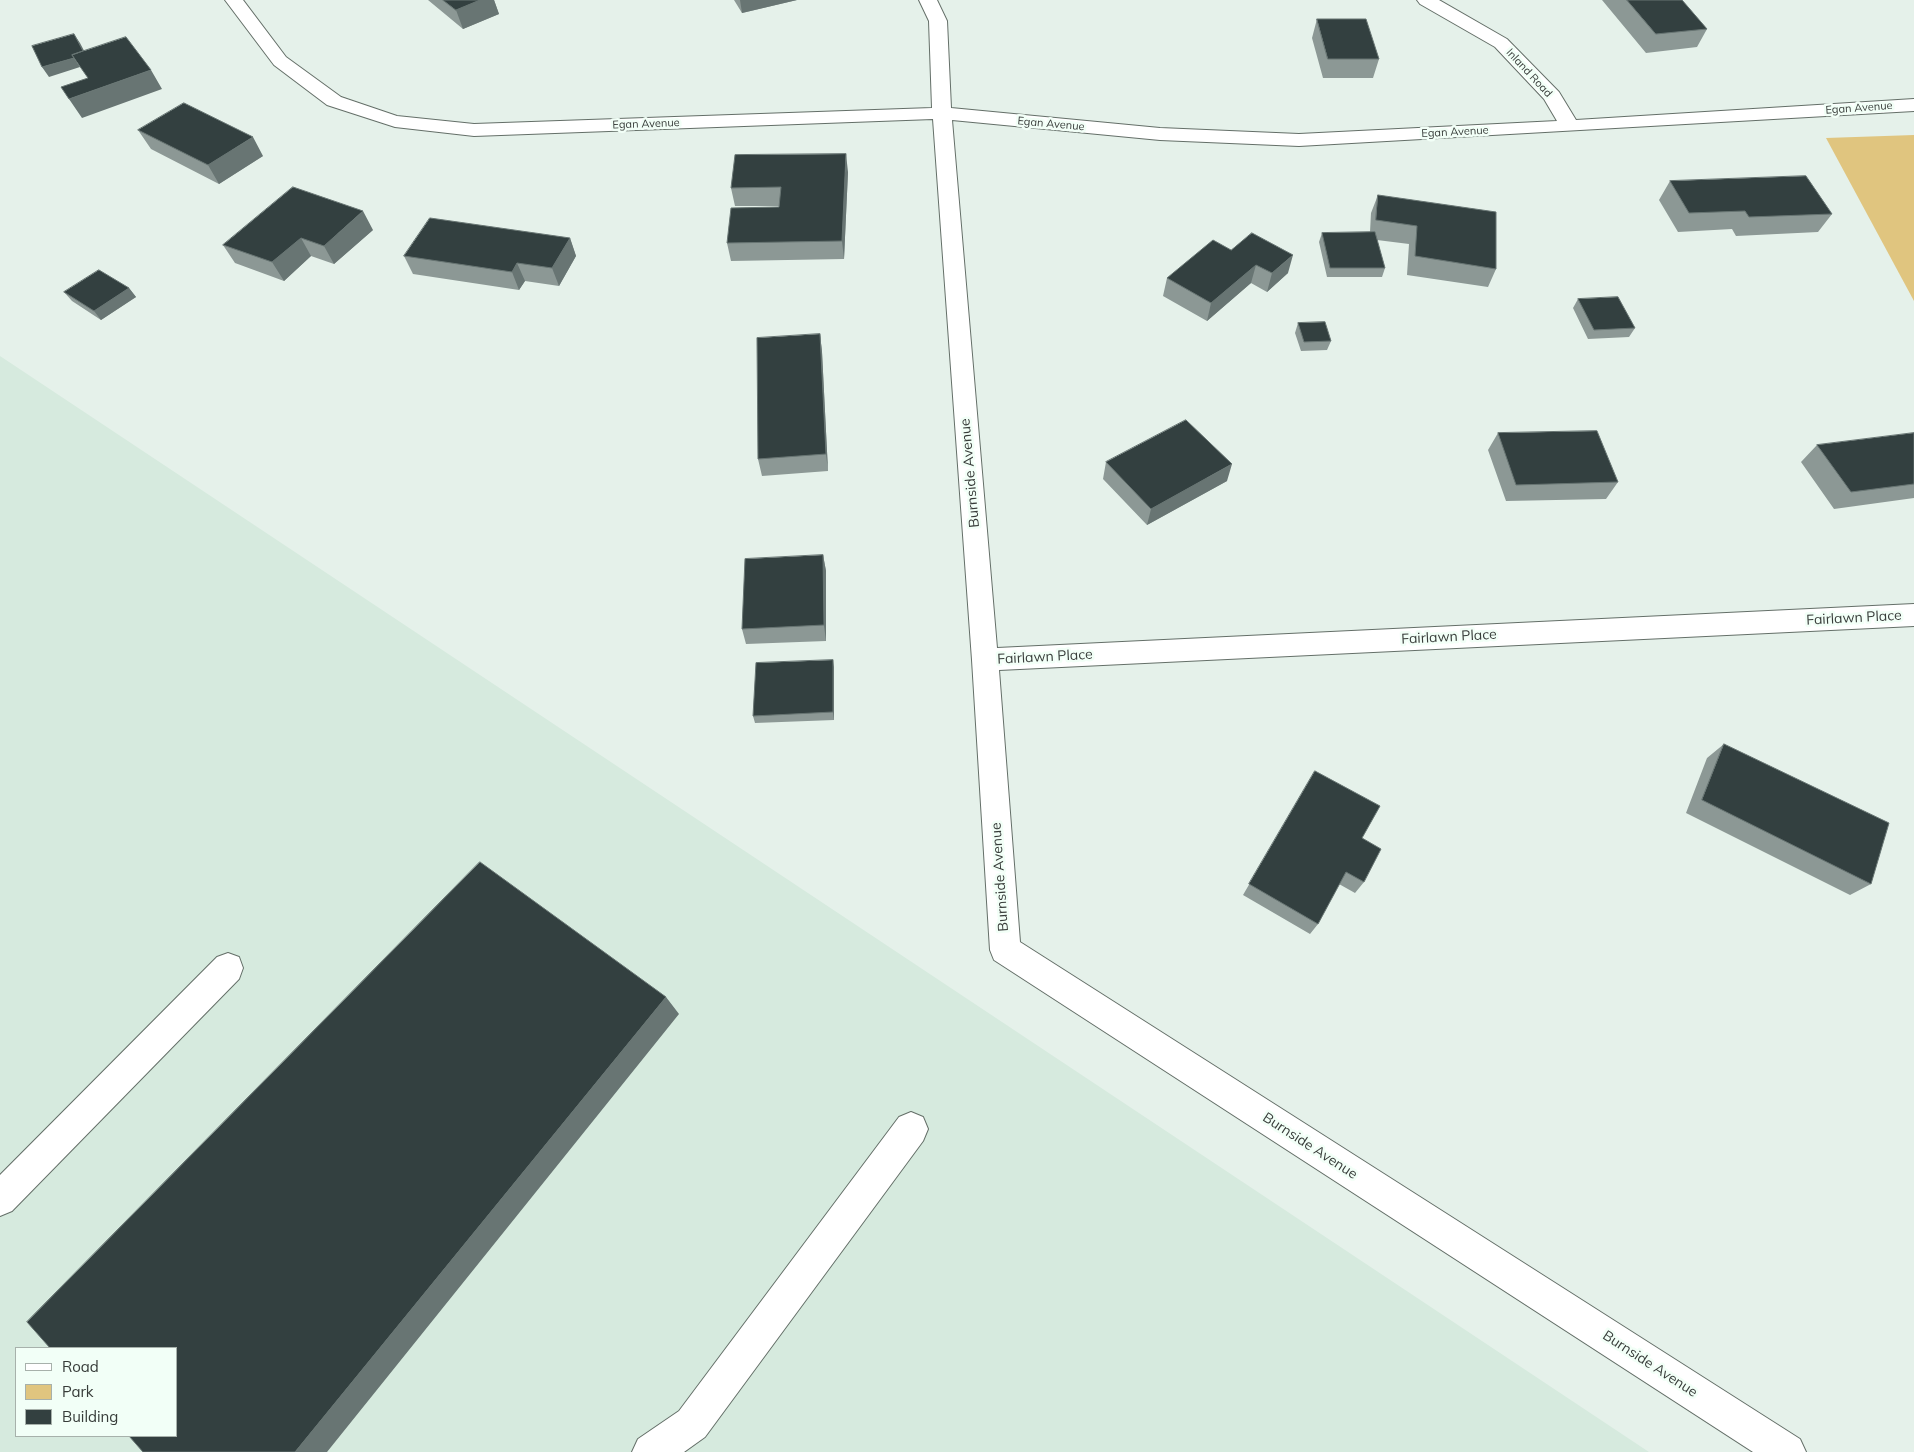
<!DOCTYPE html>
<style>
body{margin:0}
#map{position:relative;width:1914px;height:1452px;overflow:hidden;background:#e5f1ea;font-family:Mulish,sans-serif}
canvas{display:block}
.legend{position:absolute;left:15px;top:1347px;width:162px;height:90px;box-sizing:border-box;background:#f2fff7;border:1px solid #a7b1ab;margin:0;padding:6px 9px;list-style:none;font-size:15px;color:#373c39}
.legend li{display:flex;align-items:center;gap:10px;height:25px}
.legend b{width:25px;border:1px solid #a7b1ab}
</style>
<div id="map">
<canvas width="1914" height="1452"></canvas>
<ul class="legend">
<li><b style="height:6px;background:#fff"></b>Road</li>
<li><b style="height:14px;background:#e0c57f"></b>Park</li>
<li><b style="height:14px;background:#334040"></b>Building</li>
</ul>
</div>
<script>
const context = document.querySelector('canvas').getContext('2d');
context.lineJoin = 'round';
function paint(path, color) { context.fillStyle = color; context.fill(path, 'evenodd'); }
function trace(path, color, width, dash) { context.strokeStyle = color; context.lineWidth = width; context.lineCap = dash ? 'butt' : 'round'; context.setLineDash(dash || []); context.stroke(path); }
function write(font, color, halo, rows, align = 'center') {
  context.font = font + ' Mulish,sans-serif'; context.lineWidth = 5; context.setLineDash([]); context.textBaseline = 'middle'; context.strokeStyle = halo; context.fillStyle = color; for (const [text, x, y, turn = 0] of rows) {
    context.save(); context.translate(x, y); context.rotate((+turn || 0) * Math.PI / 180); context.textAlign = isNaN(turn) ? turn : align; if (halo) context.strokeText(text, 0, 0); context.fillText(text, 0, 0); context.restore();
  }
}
paint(new Path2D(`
 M0,356l1649,1096h-1649zM16,1348h160v88h-160z`), '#d6eade');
paint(new Path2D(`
 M1914,135v166l-88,-163z`), '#e0c57f');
const minor = new Path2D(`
 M225,0h18l43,57 55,40 56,19 77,8 458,-16 -3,-87 -10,-21h18l10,21 4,87 209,20 139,6 258,-13 -13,-22 -49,-52 -75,-43 -3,-4h22l68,39 52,53 17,28 338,-21v12l-615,35 -139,-6 -208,-20 45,528 917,-44v22l-915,44 21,272 780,497 6,13h-53l-759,-492 -4,-10 -18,-290 -39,-541 -459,17 -79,-9 -68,-22 -53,-40z
 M228,953l11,4 4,11 -4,11 -227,232 -12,5v-41l217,-218z
 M911,1112l12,5 5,12 -5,12 -218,296 -21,15h-52l6,-13 41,-28 220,-294z`);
trace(minor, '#646f68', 2);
paint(minor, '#fff');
paint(new Path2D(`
 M428,0h66l5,14 -36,15z
 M734,0h63l-55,13z
 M1602,0h80l25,29 -10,18 -51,6z
 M1317,19l62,40 -6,19h-50l-11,-40z
 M138,130l125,26 -44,28 -68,-35z
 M848,172l-4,87 -113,2 -4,-18 52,-36v-1h-44l-4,-18z
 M1670,181l162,33 -14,18 -82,4 -4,-7 -54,3 -19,-32z
 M1378,195l118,74 -8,18 -81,-12 2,-31 -32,-4 8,28 -3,9h-55l-8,-35 3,-9 48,-1 1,-19z
 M373,230l-39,34 -23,-8 -27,25 -49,-18 -12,-18z
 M570,238l6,18 -17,30 -34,-5 -6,9 -106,-16 -9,-18z
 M1231,250l57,23 -21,19 -16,-9 -44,38 -44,-25 4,-18z
 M129,288l7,9 -35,23 -29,-19 -8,-9z
 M1578,299l57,29 -6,9 -41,2 -15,-31z
 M1298,323l33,18 -4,9 -26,1 -6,-18z
 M820,334l2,18 6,119 -66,5 -4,-17z
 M1498,433l120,49 -12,17 -100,2 -18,-51z
 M1914,433v65l-80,11 -33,-47 16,-17z
 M1106,462l121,19 -80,44 -44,-46z
 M823,555l3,16v70l-80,3 -4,-15z
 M834,667v53l-79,3 -2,-7z
 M1724,744l147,140 -21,11 -164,-82 21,-55z
 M1315,771l47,67 2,44 -9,11 -16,-9 -21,40 -8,10 -67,-39z`), '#8c9895');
paint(new Path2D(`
 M480,0h14l5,14 -36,15 -7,-19z
 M740,0h57l-55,13z
 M74,34l6,9 11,21 -11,3z
 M74,58l6,9 -31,10 -7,-10z
 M151,70l11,19 -80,29 -13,-19z
 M253,137l10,19 -44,28 -11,-19z
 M846,154l2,18 -4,87 -2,-18z
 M363,211l10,19 -39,34 -10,-18z
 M301,238l10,18 -27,25 -12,-19z
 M570,238l6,18 -17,30 -7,-18z
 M1293,255l-5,18 -21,19 5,-19z
 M517,263l8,18 -6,9 -7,-18z
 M1256,265l-5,18 -44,38 4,-18z
 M129,288l7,9 -35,23 -7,-9z
 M820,334l2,18 6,119 -2,-17z
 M1232,464l-5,17 -80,44 4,-16z
 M823,555l3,16v70l-2,-16z
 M833,660l1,7v53l-1,-8z
 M666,997l13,17 -352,438h-32z`), '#687573');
const building = new Path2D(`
 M443,0h37l-24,10z
 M1627,0h55l25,29 -51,5z
 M1317,19h49l13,40h-51z
 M74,34l9,17 -11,4 2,3 -32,9 -10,-21z
 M126,37l25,33 -82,29 -8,-12 27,-9 -16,-23z
 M184,103l69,34 -45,28 -70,-35z
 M846,154l-4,87 -115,2 4,-35 48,-1 2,-20 -50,1 4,-33z
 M1806,176l26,38 -83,3 -4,-6 -56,2 -19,-32z
 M293,187l70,24 -39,35 -23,-8 -29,24 -49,-17z
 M1378,195l118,17v57l-81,-13 2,-30 -41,-6z
 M430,218l140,20 -18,30 -35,-5 -5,9 -108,-16z
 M1375,232l10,36h-55l-8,-35z
 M1252,233l41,22 -21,18 -16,-8 -45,38 -44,-25 46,-38 18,10z
 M99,270l30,18 -35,23 -30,-19z
 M1618,297l17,31 -41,2 -16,-31z
 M1325,322l6,19 -27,1 -6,-19z
 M820,334l6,120 -68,5 -1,-121z
 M1186,420l46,44 -81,45 -45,-47z
 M1597,431l21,51 -102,3 -18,-52z
 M1914,433v51l-63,8 -34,-47z
 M823,555l1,70 -82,4 3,-70z
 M833,660v52l-80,4 3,-53z
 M1724,744l165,79 -18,61 -169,-84z
 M1315,771l65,35 -18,32 19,11 -17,33 -18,-10 -28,52 -69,-40z
 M480,862l186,135 -371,455h-152l-14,-16h47v-88h-126l-23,-26z`);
paint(building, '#334040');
trace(building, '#687573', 1);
write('11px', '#373c39', '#f2fff7', [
 ["Inland Road",1529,73,47],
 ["Egan Avenue",1859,108,-4],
 ["Egan Avenue",646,124,-2],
 ["Egan Avenue",1051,124,5],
 ["Egan Avenue",1455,132,-3]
]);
write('14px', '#373c39', '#f2fff7', [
 ["Burnside Avenue",970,473,-95],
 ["Fairlawn Place",1854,618,-3],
 ["Fairlawn Place",1449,637,-3],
 ["Fairlawn Place",1045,657,-3],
 ["Burnside Avenue",1000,877,-94],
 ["Burnside Avenue",1310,1146,33],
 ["Burnside Avenue",1650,1364,33]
]);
</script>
